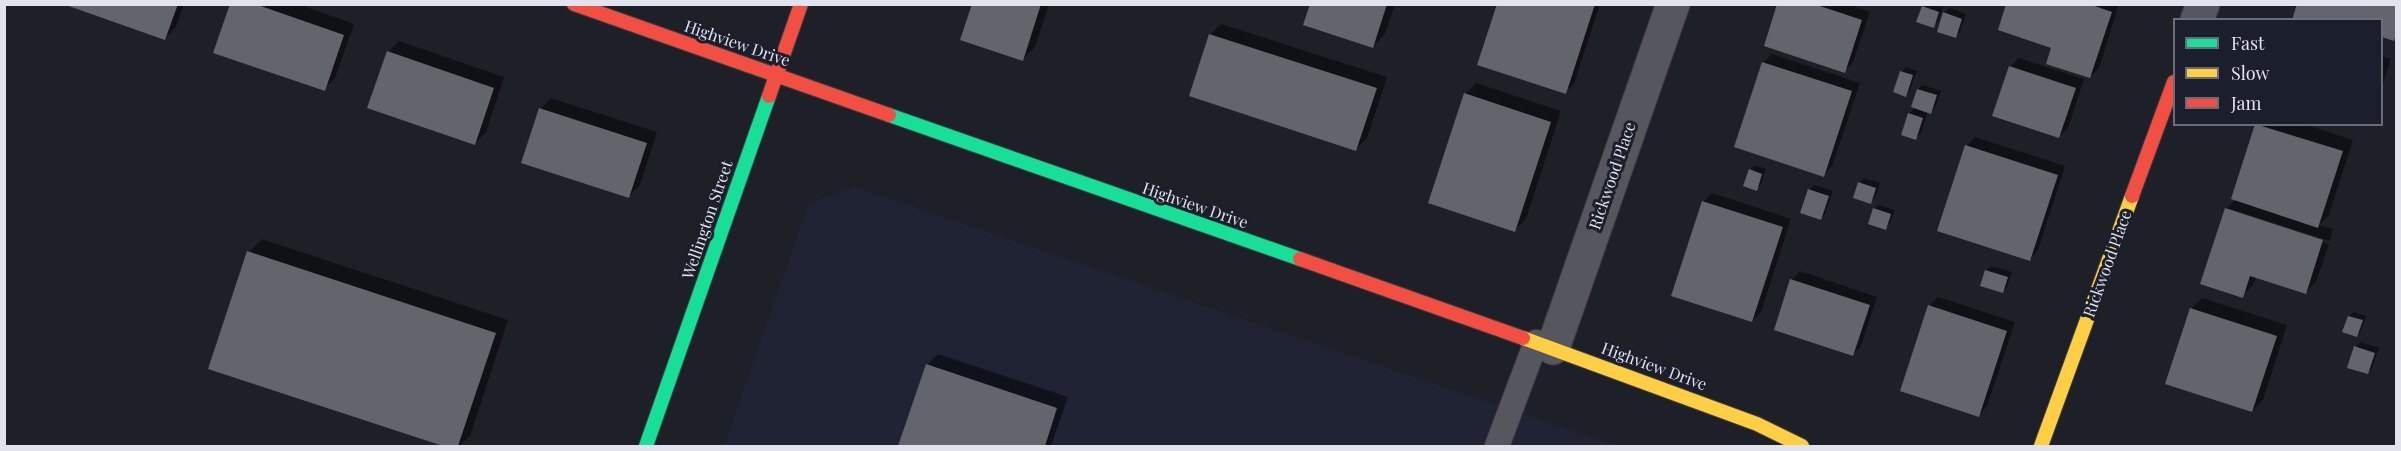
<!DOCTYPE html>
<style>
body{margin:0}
#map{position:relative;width:2401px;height:451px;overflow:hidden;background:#1e2028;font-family:"Playfair Display",serif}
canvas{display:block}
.frame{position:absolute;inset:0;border:6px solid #e1e3ed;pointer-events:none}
.legend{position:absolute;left:2173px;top:18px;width:210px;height:108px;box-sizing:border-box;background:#1b1e2b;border:2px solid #6a6d79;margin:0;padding:8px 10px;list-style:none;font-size:18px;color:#e1e3ed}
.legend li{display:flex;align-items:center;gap:12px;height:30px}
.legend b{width:30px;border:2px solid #6a6d79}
</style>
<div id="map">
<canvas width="2401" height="451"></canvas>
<div class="frame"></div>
<ul class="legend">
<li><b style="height:8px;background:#16e098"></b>Fast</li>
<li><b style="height:8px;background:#ffcf43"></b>Slow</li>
<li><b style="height:8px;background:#f24e42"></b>Jam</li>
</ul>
</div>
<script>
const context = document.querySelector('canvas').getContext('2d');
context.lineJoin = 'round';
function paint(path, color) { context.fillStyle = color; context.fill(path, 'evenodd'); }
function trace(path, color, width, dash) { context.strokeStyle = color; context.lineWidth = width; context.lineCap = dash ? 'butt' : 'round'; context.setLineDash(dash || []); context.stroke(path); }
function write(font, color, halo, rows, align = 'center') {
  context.font = font + ' "Playfair Display",serif'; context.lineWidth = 6; context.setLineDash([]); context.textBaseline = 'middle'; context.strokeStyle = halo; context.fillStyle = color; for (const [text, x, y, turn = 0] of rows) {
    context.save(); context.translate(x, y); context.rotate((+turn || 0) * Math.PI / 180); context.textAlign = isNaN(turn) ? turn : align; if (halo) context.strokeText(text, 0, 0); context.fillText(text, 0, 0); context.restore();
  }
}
paint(new Path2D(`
 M855,187l762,259h-893l85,-243z`), '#1f2334');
paint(new Path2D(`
 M67,4h117l-8,23 -11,11z
 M231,4h67l56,20 -19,54 -11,11z
 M973,4h76l-14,43 -12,12z
 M1311,4h84l-10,30 -12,12z
 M1499,4h101l-26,80 -8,8z
 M1779,4h69l22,8 -17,50 -9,9z
 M1926,4l17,3 -5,15 -5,4 -10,-19z
 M2008,4h111l-20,64 -9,9z
 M2299,4h97v33l-2,3 -12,-4v-16z
 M1949,8l17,6 -6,18 -5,4 -11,-23z
 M1221,24l166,53 -20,61 -11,11 -146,-114z
 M399,41l105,36 -18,55 -11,12 -87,-92z
 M1772,54l88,29 -28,83 -8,9 -61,-112z
 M2382,56l9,3 -9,28z
 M2019,58l65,21 -16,49 -9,8 -49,-69z
 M1906,67l11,4 -7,19 -4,5 -5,-23z
 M1476,83l85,28 -35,108 -11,11 -50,-136z
 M1923,85l18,6 -6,17 -4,4 -3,-1 -7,22 -5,5 -7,-24 7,-7 2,-18z
 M551,98l106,34 -17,53 -11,11 -89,-87z
 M2257,124h47l49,16 -24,75 -10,10 14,4 -3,12 -100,-32v3l99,32 -13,38 -11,11 -49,-16 -3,8 -11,11 -16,-87 10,-10 -3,-1z
 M1975,137l90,29 -27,84 -9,9 -62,-113z
 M1755,165l11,4 -5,15 -5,5 -6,-19z
 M1864,178l16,5 -5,14 -4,5 -12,-19z
 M1814,185l19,6 -8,23 -5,4 -11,-28z
 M1712,193l79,26 -30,93 -9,9 -49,-119z
 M1879,205l16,5 -5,13 -4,5 -12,-19z
 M262,239l246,81 -38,116 -11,10h-11l-238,-78 39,-116z
 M1991,266l21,6 -5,15 -5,5 -20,-7 5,-15z
 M1800,271l77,26 -16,49 -8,8 -62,-74z
 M1938,297l77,25 -28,84 -8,9 -50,-109z
 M2202,298l85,27 -24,75 -11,11 -61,-102z
 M2354,312l12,4 -5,15 -4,4 -8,-19z
 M2360,342l19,6 -7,20 -4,5 -12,-26z
 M938,354l130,43 -17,49h-151l27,-81z`), '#0007');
paint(new Path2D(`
 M63,4h115l-13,36z
 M230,4h25l89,31 -19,56 -112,-38z
 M972,4h69l-18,57 -63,-21z
 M1310,4h77l-14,44 -70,-23z
 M1497,4h98l-29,90 -89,-29z
 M1777,4h37l48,16 -17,53 -81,-27z
 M2006,4h83l23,8 -22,66 -44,-14 5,-16 -53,-18z
 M2297,4h99v30l-2,7 -12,-4v-17h-90z
 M1922,6l17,6 -5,16 -18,-6z
 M1943,12l19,7 -6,19 -19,-6z
 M1209,34l168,54 -21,63 -167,-55z
 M387,51l107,37 -19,57 -108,-37z
 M1762,62l90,29 -28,86 -90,-30z
 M2009,66l67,22 -17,50 -67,-22z
 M1900,71l13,4 -7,22 -13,-5z
 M1917,89l20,6 -6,19 -20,-7z
 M1464,93l87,29 -36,110 -87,-29z
 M539,108l108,35 -18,55 -108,-35z
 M1908,113l15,5 -7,22 -15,-5z
 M2255,124l88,27 -25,77 -87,-29z
 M1965,145l93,30 -28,86 -93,-30z
 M1749,169l13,5 -5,17 -14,-5z
 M1858,182l18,6 -5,16 -18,-6z
 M1808,189l21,7 -8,24 -21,-7z
 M1702,201l81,26 -31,95 -81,-26z
 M1873,208l18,6 -5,16 -18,-6z
 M2225,208l98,32 -17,54 -56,-18 -7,22 -43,-14z
 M247,251l249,82 -38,113h-15l-235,-77z
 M1985,270l23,7 -5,16 -23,-7z
 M1790,279l80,26 -17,51 -79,-26z
 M1928,305l79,26 -28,86 -79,-26z
 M2190,308l87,28 -25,76 -87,-28z
 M2348,316l15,4 -6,17 -15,-5z
 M2354,346l21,7 -7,21 -21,-6z
 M926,364l131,44 -12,38h-147z`), '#63656c');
const lane = new Path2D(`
 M1497,446l39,-104`);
const street = new Path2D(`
 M2197,20l6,-16
 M1553,348l120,-344`);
const fast = new Path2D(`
 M889,115l411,144
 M646,446l123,-350`);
const slow = new Path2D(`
 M1523,338l234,86 45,22
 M2041,446l91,-250`);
const jam = new Path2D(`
 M574,4l315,111
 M769,96l32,-92
 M2132,196l42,-114
 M1300,259l223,79`);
trace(lane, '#3c3d44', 26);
trace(street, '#3c3d44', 35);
trace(fast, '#3c3d44', 16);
trace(slow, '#3c3d44', 16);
trace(jam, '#3c3d44', 16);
trace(lane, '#56575e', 24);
trace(street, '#56575e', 33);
trace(fast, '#16e098', 14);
trace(slow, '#ffcf43', 14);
trace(jam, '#f24e42', 14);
write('16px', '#e1e3ed', '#1b1e2b', [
 ["Highview Drive",737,44,19],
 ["Rickwood Place",1613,176,-71],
 ["Highview Drive",1195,206,19],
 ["Wellington Street",708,220,-71],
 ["Rickwood Place",2108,264,-70],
 ["Highview Drive",1654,367,20]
]);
</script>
